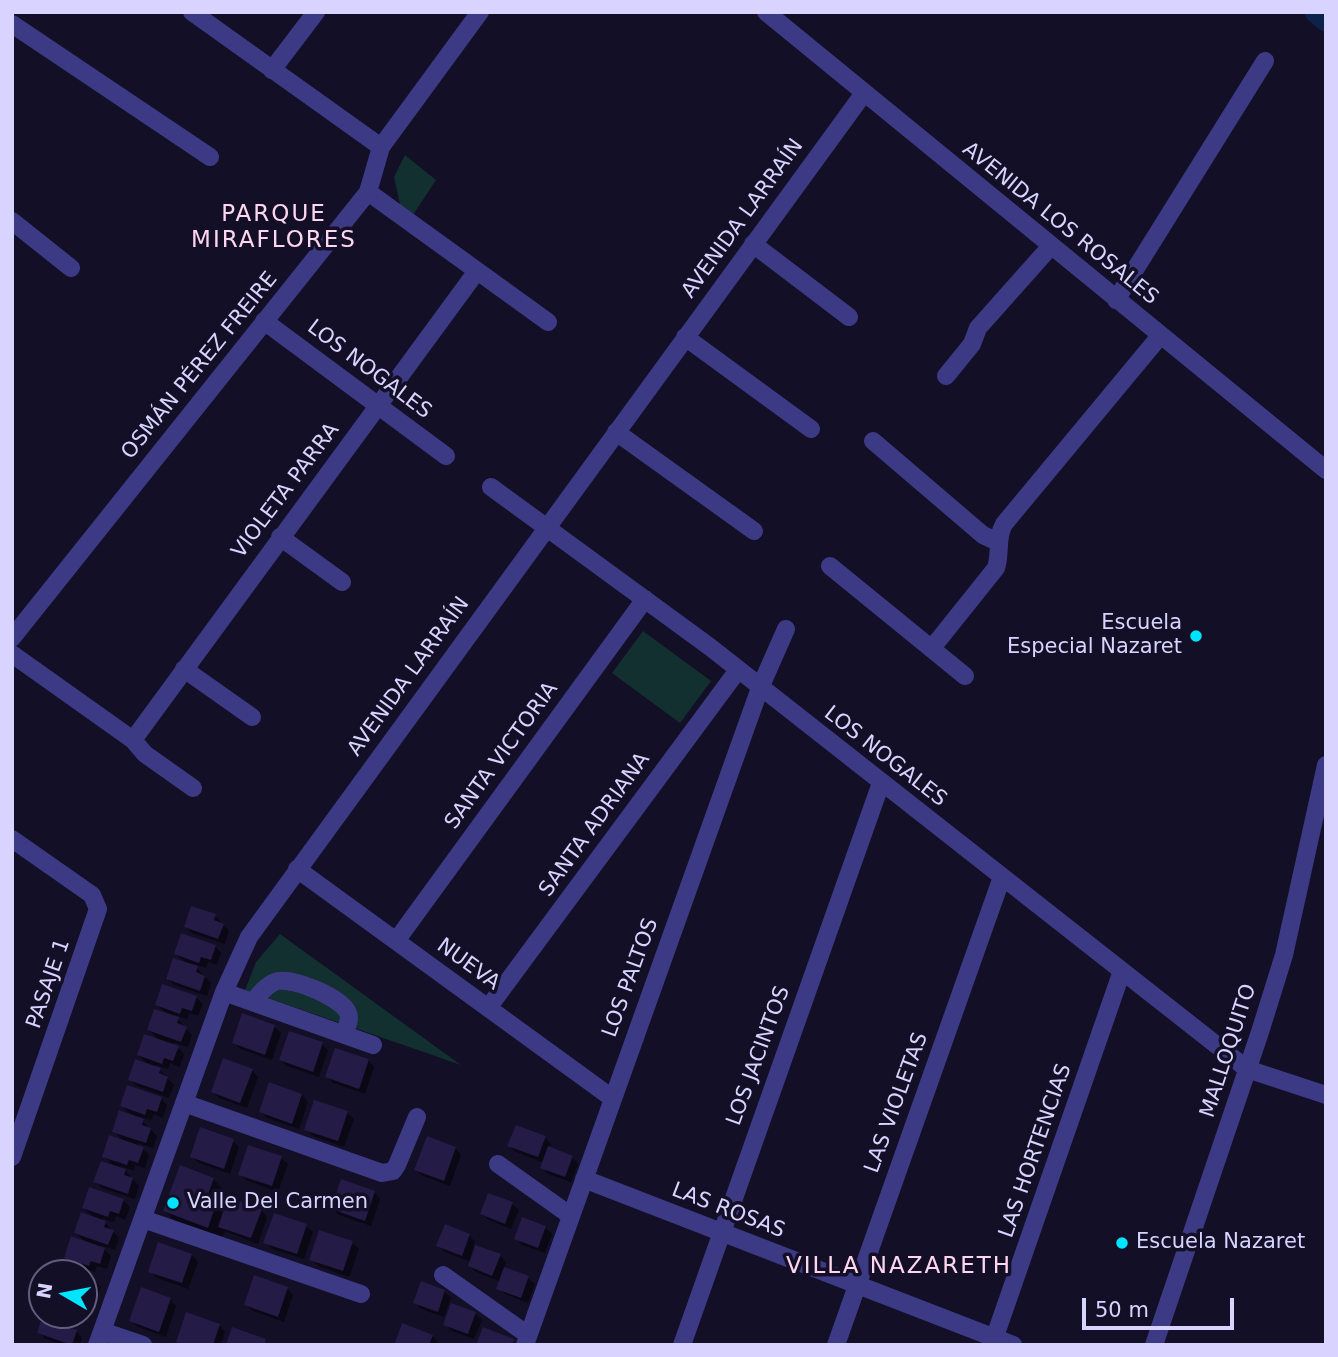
<!DOCTYPE html>
<meta charset="utf-8">
<style>
body{margin:0}
#map{position:relative;width:1338px;height:1357px;overflow:hidden;background:#130f26;font-family:"DejaVu Sans",sans-serif}
canvas{display:block}
.frame{position:absolute;inset:0;border:14px solid #d9d4ff;pointer-events:none}
.north{position:absolute;left:28px;top:1259px;width:70px;height:70px;box-sizing:border-box;background:#130f26;border:2px solid #625e7d;border-radius:50%;rotate:280deg;font-size:19px;font-weight:700;line-height:28px;text-align:center;color:#d9d4ff}
.north::after{content:'';display:block;margin:auto;width:24px;height:32px;background:#00e5ff;clip-path:polygon(50% 0,100% 100%,50% 72%,0 100%)}
.scale{position:absolute;left:1082px;top:1298px;width:152px;height:32px;box-sizing:border-box;border:4px solid #d9d4ff;border-top:0;padding-left:9px;font-size:21px;line-height:24px;white-space:nowrap;color:#d9d4ff;-webkit-text-stroke:5px #130f26;paint-order:stroke}
</style>
<div id="map">
<canvas width="1338" height="1357"></canvas>
<div class="frame"></div>
<div class="north">N</div>
<div class="scale">50 m</div>
</div>
<script>
const context = document.querySelector('canvas').getContext('2d');
context.lineJoin = 'round';
function paint(path, color) { context.fillStyle = color; context.fill(path, 'evenodd'); }
function trace(path, color, width, dash) { context.strokeStyle = color; context.lineWidth = width; context.lineCap = dash ? 'butt' : 'round'; context.setLineDash(dash || []); context.stroke(path); }
function write(font, color, halo, rows, align = 'center') {
  context.font = font + ' "DejaVu Sans",sans-serif'; context.lineWidth = 7; context.setLineDash([]); context.textBaseline = 'middle'; context.strokeStyle = halo; context.fillStyle = color; for (const [text, x, y, turn = 0] of rows) {
    context.save(); context.translate(x, y); context.rotate((+turn || 0) * Math.PI / 180); context.textAlign = isNaN(turn) ? turn : align; if (halo) context.strokeText(text, 0, 0); context.fillText(text, 0, 0); context.restore();
  }
}
paint(new Path2D(`
 M405,155l31,25 -25,38 -11,-13 -6,-28z
 M643,631l68,50 -31,42 -68,-50z
 M280,934l181,131 -216,-75 11,-28z`), '#12302f');
paint(new Path2D(`
 M215,916l14,15 -4,13 -33,-11 -6,-6z
 M215,946l6,7 -4,12 -9,-3 -2,6 -13,-4 18,19 -4,13 -33,-11 -6,-6 19,-15 -11,-10z
 M196,997l7,7 -5,12 -9,-3 -2,6 -13,-4 18,20 -4,12 -16,-5 12,12 -4,13 -10,-4 -2,6 -13,-4 19,20 -5,13 -32,-12 -7,-6 19,-14 -10,-11 21,-14 -11,-11 19,-15 -11,-10z
 M274,1026l7,7 -9,27 -32,-11 -6,-6z
 M322,1044l6,6 -9,27 -32,-11 -6,-6z
 M368,1060l6,7 -9,27 -32,-11 -6,-6z
 M252,1070l6,7 -11,31 -28,-10 -6,-6z
 M302,1095l6,7 -9,27 -32,-11 -6,-6z
 M161,1099l6,6 -4,13 -9,-4 -3,6 -13,-4 19,20 -4,12 -16,-5 12,12 -4,13 -10,-3 -1,6 -13,-5 18,20 -4,13 -33,-11 -7,-7 20,-14 -11,-11 21,-13 -11,-12 19,-14 -11,-11z
 M315,1102l32,11 7,6 -10,28 -31,-11 -7,-7z
 M545,1137l6,7 -2,4 23,9 6,7 -7,18 -23,-8 -6,-7 2,-4 -28,-11 -7,-6z
 M233,1141l6,6 -9,27 -31,-11 -7,-6z
 M455,1148l6,7 -11,31 -27,-10 -7,-6z
 M281,1158l7,6 -10,28 -32,-12 -6,-6z
 M213,1179l14,14 -7,17 4,4 37,-4 6,7 -9,27 -33,-13 -4,9 -43,-16 -13,-13z
 M374,1192l6,7 -9,27 -32,-11 -6,-6z
 M123,1200l7,7 -5,13 -9,-4 -2,6 -13,-4 18,20 -4,12 -15,-5 11,11 -4,13 -10,-3 -2,6 -13,-5 13,15h-3l-5,15 -3,-1v-23h-24l16,-5 -10,-11 21,-13 -11,-11 19,-14 -11,-11z
 M512,1204l7,6 -8,19 -22,-9 -7,-6z
 M523,1219l22,9 7,6 -7,19 -23,-8 -6,-7z
 M306,1226l7,6 -9,27 -32,-10 -6,-7z
 M469,1235l6,7 -2,4 27,10 6,6 -2,7 24,9 7,6 -7,19 -23,-9 -7,-6 3,-6 -25,-10 -6,-6 1,-4 -26,-10 -7,-6z
 M352,1243l7,6 -10,28 -31,-11 -7,-7z
 M192,1255l6,7 -10,27 -31,-11 -7,-7z
 M96,1283l5,4 -5,13 -5,-2z
 M422,1283l22,9 7,6 -7,19 -23,-8 -6,-7z
 M287,1289l6,6 -9,27 -31,-11 -7,-6z
 M170,1299l6,7 -10,31 -28,-10 -7,-6z
 M84,1300l9,7 -4,12 -10,-3 -2,6 -13,-4 18,20 -2,7h-18l-16,-6 -7,-6 6,-18 14,4 -4,-4h29z
 M475,1314l7,6 -8,19 -22,-8 -7,-7z
 M219,1325l6,7 -4,13h-40l-3,-4z
 M432,1336l6,6 -1,3h-40z`), '#0007');
trace(new Path2D(`
 M1315,12l11,9`), '#0c2248', 21);
paint(new Path2D(`
 M191,906l25,8 -2,6 10,4 -6,15 -34,-12z
 M181,933l35,12 -5,15 -10,-3 -2,6 -25,-9z
 M173,958l25,8 -2,6 9,4 -5,15 -34,-12z
 M162,984l35,12 -5,15 -10,-3 -2,6 -25,-9z
 M154,1009l25,8 -2,6 10,4 -6,15 -34,-12z
 M242,1013l33,12 -10,30 -33,-12z
 M289,1031l34,11 -10,30 -34,-12z
 M144,1034l35,12 -6,15 -9,-3 -2,6 -25,-9z
 M335,1048l34,11 -10,30 -34,-12z
 M223,1058l30,11 -13,34 -29,-11z
 M135,1059l26,9 -2,5 9,4 -5,15 -35,-12z
 M269,1082l33,12 -10,30 -33,-12z
 M127,1085l35,12 -5,15 -10,-3 -2,6 -25,-9z
 M314,1100l34,11 -10,30 -34,-11z
 M119,1110l25,9 -2,6 9,3 -5,15 -34,-11z
 M516,1125l30,11 -8,21 -31,-11z
 M200,1127l34,12 -10,30 -34,-12z
 M109,1135l35,12 -6,16 -9,-3 -2,5 -25,-8z
 M427,1136l29,11 -12,34 -30,-11z
 M248,1145l34,11 -10,30 -34,-11z
 M548,1146l25,10 -8,21 -25,-9z
 M101,1161l25,8 -2,6 9,3 -5,16 -35,-12z
 M180,1165l34,13 -8,22 10,4 -8,24 -45,-17z
 M341,1179l34,12 -10,30 -34,-12z
 M89,1187l35,12 -5,15 -9,-3 -2,6 -26,-9z
 M488,1193l25,9 -8,22 -25,-10z
 M228,1197l34,12 -11,29 -33,-11z
 M81,1212l25,9 -2,6 10,3 -6,15 -34,-12z
 M274,1213l33,11 -10,30 -34,-11z
 M522,1217l24,9 -8,22 -24,-9z
 M445,1224l25,10 -8,22 -26,-10z
 M319,1230l34,11 -10,30 -34,-11z
 M71,1236l34,12 -5,16 -9,-3 -2,5 -25,-8z
 M158,1242l34,12 -10,29 -34,-11z
 M475,1245l26,9 -9,22 -24,-10z
 M62,1262l25,8 -1,6 9,3 -5,16 -6,-2v-20h-26z
 M504,1267l25,9 -8,22 -25,-9z
 M254,1275l34,12 -10,30 -34,-12z
 M421,1281l24,9 -7,22 -25,-9z
 M141,1287l30,11 -12,34 -30,-11z
 M451,1303l25,9 -8,22 -25,-9z
 M186,1312l34,12 -7,21h-29l-8,-3z
 M43,1315h10l17,6 -2,6 9,3 -5,15 -35,-12z
 M402,1323l31,12 -4,10h-35z
 M232,1327l34,12 -2,6h-38z
 M483,1327l31,12 -2,6h-36z`), '#241b47');
trace(new Path2D(`
 M192,12l189,135
 M766,12l560,458
 M12,24l198,133
 M272,70l44,-58
 M368,192l180,130
 M12,221l59,47
 M753,244l96,73
 M1116,300l149,-239
 M264,321l182,135
 M685,337l126,92
 M946,376l26,-32 6,-16 73,-82
 M616,432l138,99
 M873,441l110,94 15,7
 M491,487l219,160 537,422 79,26
 M280,537l62,45
 M830,566l135,110
 M12,638l356,-446 13,-45 99,-135
 M932,648l64,-80c5,-15 0,-30 8,-44l156,-188
 M12,654l121,86 12,14 48,34
 M184,669l68,48
 M133,740l344,-469
 M12,839l80,56 6,14 -86,248
 M297,869l315,229
 M396,941l249,-342
 M224,992l149,53
 M253,1002c6,-8 15,-19 25,-21 16,-3 63,16 70,32 3,7 -2,15 -4,21
 M488,1008l250,-338
 M184,1103l198,70 11,-2 4,-6 20,-48
 M498,1164l73,52
 M584,1179l429,166
 M143,1219l218,75
 M443,1275l85,60
 M102,1331l41,14
 M97,1345l127,-353 25,-55 615,-844
 M525,1345l235,-657 26,-59
 M682,1345l199,-562
 M836,1345l166,-468
 M992,1345l130,-374
 M1154,1345l106,-313 24,-77 42,-190`), '#3d3a85', 18);
for (const [x, y, r, color] of [
 [1196,636,7,"#00e5ff"],
 [173,1203,7,"#00e5ff"],
 [1122,1243,7,"#00e5ff"]
]) { const dot = new Path2D(); dot.arc(x, y, r, 0, 2 * Math.PI); context.fillStyle = color; context.fill(dot); trace(dot, '#130f26', 2.5); }
write('21px', '#d9d4ff', '#130f26', [
 ["AVENIDA LARRAÍN",743,219,-54],
 ["AVENIDA LOS ROSALES",1060,224,39],
 ["OSMÁN PÉREZ FREIRE",200,366,-51],
 ["LOS NOGALES",369,370,37],
 ["VIOLETA PARRA",286,491,-53],
 ["AVENIDA LARRAÍN",409,677,-54],
 ["SANTA VICTORIA",502,756,-54],
 ["LOS NOGALES",885,757,38],
 ["SANTA ADRIANA",595,825,-54],
 ["NUEVA",468,965,36],
 ["LOS PALTOS",631,978,-70],
 ["PASAJE 1",49,984,-71],
 ["MALLOQUITO",1229,1051,-72],
 ["LOS JACINTOS",759,1056,-70],
 ["LAS VIOLETAS",897,1103,-70],
 ["LAS HORTENCIAS",1036,1151,-71],
 ["LAS ROSAS",728,1211,21]
]);
write('21px', '#d9d4ff', '#130f26', [
 ["Escuela",1182,624,"right"],
 ["Especial Nazaret",1182,648,"right"],
 ["Valle Del Carmen",187,1203],
 ["Escuela Nazaret",1136,1243]
], 'left');
context.letterSpacing = '2px';
write('23px', '#ffd6f0', '#130f26', [
 ["PARQUE",274,215],
 ["MIRAFLORES",274,241],
 ["VILLA NAZARETH",899,1267]
]);
context.letterSpacing = '0px';
</script>
